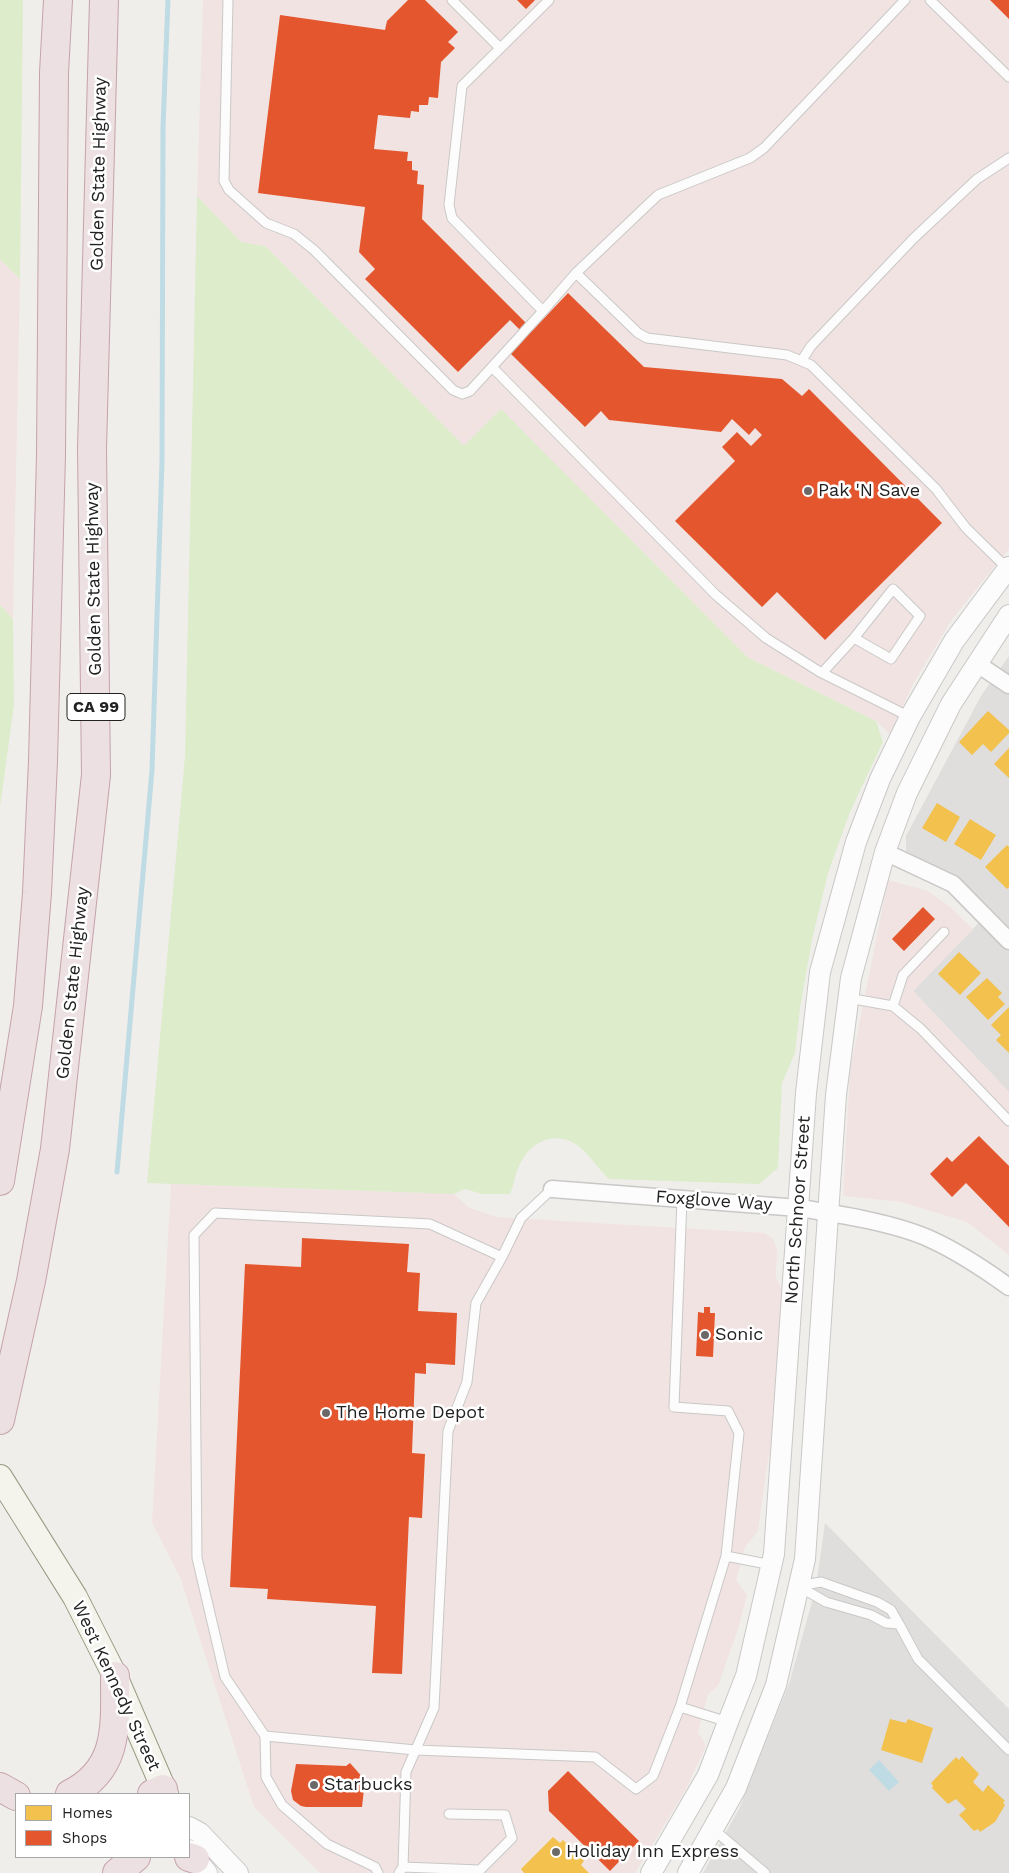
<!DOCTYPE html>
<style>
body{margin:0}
#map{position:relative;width:1009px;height:1873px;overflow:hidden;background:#f0eeeb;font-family:"Work Sans",sans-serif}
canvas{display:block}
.legend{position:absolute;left:15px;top:1793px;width:175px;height:65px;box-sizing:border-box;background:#fff;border:1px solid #a7a7a7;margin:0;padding:6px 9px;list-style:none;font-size:15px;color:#222}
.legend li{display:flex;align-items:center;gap:10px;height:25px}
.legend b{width:25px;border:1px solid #a7a7a7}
</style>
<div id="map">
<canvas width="1009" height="1873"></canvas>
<ul class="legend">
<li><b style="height:14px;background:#f2c14e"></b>Homes</li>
<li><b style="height:14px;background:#e4572e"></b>Shops</li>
</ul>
</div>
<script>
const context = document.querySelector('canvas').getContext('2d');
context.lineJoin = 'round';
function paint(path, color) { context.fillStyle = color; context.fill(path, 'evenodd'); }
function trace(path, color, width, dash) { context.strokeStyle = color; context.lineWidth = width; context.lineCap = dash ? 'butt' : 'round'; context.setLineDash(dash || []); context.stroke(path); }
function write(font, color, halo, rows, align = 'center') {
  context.font = font + ' "Work Sans",sans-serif'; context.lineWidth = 5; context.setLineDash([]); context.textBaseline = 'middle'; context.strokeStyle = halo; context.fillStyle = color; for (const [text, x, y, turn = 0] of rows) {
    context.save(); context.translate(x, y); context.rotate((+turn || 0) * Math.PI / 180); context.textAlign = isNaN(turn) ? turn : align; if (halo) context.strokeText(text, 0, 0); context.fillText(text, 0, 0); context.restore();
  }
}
paint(new Path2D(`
 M1009,656v436l-96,-101 78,-81 -85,-55v-19l75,-140z
 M825,1523l184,186v164h-306l36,-64 51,-128 26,-94z`), '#dfdedc');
paint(new Path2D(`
 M203,0h806v549l-56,69 -40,66 -23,50 -14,-13 -129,-64 -246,-247 -36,37 -200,-201 -24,-4 -44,-46z
 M0,259l20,20 -7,340 -13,-14z
 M888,880l40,11 22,16 23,22 -60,62 96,101v163l-42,-33 -66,-20 -58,-6 7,-126z
 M171,1184l283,10 14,13 28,10 268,16 9,6 4,10 -1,28 8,19 -7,136 -9,27 -10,72 -13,16 -9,33 11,15 -9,34 -20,57 -10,8 -10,38 8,14 -21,45 -50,82h-315l-66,-66 -74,-230 -28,-54z`), '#f1e3e1');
paint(new Path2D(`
 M0,0h23l-3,279 -20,-20z
 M197,196l44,46 24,4 199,200 37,-37 246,248 129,64 7,21 -33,70 -22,61 -16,67 -12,68 -5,45 -13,30 -4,85 -19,16 -150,-5c-10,-9 -17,-21 -26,-29 -23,-21 -50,-12 -63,14 -5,9 -6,21 -10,30h-28l-17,-5 -11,5 -307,-11 38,-427z
 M0,605l13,14 1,86 -14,102z`), '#ddeccb');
paint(new Path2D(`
 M879,1760l20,22 -10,9 -20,-21z`), '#bfdbe3');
paint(new Path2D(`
 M988,711l21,19v3l-18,19 -8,-8 -11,11 -13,-13z
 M1009,748v30l-15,-14z
 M937,803l23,14 -14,25 -24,-14z
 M970,819l26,16 -15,25 -27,-16z
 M1007,845l2,2v40l-2,2 -22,-22z
 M959,952l22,21 -21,22 -22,-21z
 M987,978l15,15 -4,4 7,7 -17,16 -22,-23z
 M1009,1007v46l-13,-13 5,-5 -10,-10z
 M890,1719l16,4 2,-4 25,9 -11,35 -41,-13z
 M962,1756l17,18 -6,8 10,10 5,-7 17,16 -2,2 2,2 -10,17 -15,10 -2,-3 -4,2 -15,-16 7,-6 -10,-10 -8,5 -16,-16 1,-2 -2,-3 25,-26 3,3z
 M553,1837l7,6 3,-3 21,21 -3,4 8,8h-65l-3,-4z`), '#f2c14e');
paint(new Path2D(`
 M408,0h17l33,32 -10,10 7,6 -14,14 -3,36 -9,-1 -1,8h-9v7l-8,-1 -1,7 -32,-3 -4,34 34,3 -1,9h5v9l6,1 -1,13 7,1 -2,34 111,111 35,-37 76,74 138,12 20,17 7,-7 133,134 -117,117 -48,-48 -15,15 -87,-86 60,-60 -13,-14 15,-15 14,14 11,-11 -7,-7 -6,7 -17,-16 -11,13 -112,-12 -8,-9 -16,16 -75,-74 16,-17 -16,-16 -52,52 -93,-93 10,-10 -16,-17 6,-45 -107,-14 22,-178 105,15 2,-9z
 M517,0h18l-9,9z
 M990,0h19v19z
 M923,907l12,12 -31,32 -12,-12z
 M979,1136l30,30v61l-43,-44 -14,14 -22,-23 17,-17 5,5z
 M302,1238l107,6 -2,28 13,1 -2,38 39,2 -2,52 -29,-2v11l-11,-1 -3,80 13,1 -3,64 -13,-1 -7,157 -30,-1 4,-67 -109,-7 1,-10 -38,-2 15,-323 56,3z
 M704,1307h6v6h5l-2,44 -17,-1 2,-44 6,1z
 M350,1763l15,17 -3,27h-56l-5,-1 -8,-6 -2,-9 5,-27 50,2z
 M568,1771l71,70 -29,30 -61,-60 -1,-20z`), '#e4572e');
trace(new Path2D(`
 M117,1172l35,-402 10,-308 1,-335 5,-127`), '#bfdbe3', 5);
const service = new Path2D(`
 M228,0l-4,181 5,9 37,33 28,11 20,16 139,140 9,4 8,-3 22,-24 224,228 50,43 54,34 90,45
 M452,0l47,47
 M549,0l-87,86 -13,119 3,13 91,93 33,-38 82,-78 92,-37 14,-10 141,-148
 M930,0l79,77
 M576,273l62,60 9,5 140,17 24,10 125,124 30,39 43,42
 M802,360l9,-14 103,-108 63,-59 32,-21
 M492,367l51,-56
 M822,673l32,-35 37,21 29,-43 -27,-27 -39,49
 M848,998l45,8 28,23 88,92
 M893,1006l10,-31 41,-43
 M682,1199l-8,208 54,4 11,22 -13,123
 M502,1257l19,-39 31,-29
 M821,1582l56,20 14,8 8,14 -13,-1 -15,-8 -45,-13 -28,-16z
 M899,1624l19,35 91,91
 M680,1707l46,-151 46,9
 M265,1736l1,41 16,28 45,39 48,23 3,6
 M713,1829l52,44
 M403,1867l77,3 32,-32 -7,-23 -56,-1
 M399,1873l4,-6 3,-95 28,-64 14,-277 19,-49 9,-79 26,-46 -72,-33 -215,-11 -21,22 3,323 28,119 40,59 151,14 179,7 41,32 17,-13 27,-69 48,15`);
const minor = new Path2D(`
 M976,663l33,22
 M885,852l68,32 56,57
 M552,1189l247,19c39,6 96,15 131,31 29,13 54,30 79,48`);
const tertiary = new Path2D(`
 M189,1827l11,6 38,40
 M189,1850l18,23
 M651,1873l57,-98 20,-53 18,-46 28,-122 32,-461 14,-121 36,-130 24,-63 30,-62 44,-76 55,-74
 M688,1873l48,-85 40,-103 29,-126 31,-464 15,-117 34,-126 22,-59 44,-89 58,-89`);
const secondary = new Path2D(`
 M0,1477l75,120 40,79 51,118`);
const motorway = new Path2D(`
 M0,1181l28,-175 9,-113 6,-132 8,-306 3,-382 4,-73
 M0,1420l31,-139 24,-132 41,-374 -4,-326 12,-449
 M0,1787l16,9
 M70,1794c50,-25 45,-69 45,-118
 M152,1794l11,-5
 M189,1857l6,2
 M117,1873l19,-16`);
trace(service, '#c9c8c7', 11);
trace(minor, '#c9c8c7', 19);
trace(tertiary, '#c9c8c7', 22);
trace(secondary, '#999a82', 26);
trace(motorway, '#c5a2ac', 30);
trace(service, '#fdfcfc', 9);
trace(minor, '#fdfcfc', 16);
trace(tertiary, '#fdfcfc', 20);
trace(secondary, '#f4f4ed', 24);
trace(motorway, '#ece0e2', 28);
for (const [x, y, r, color] of [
 [808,491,5,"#6a6968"],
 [705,1335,5,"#6a6968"],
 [326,1413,5,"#6a6968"],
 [314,1785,5,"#6a6968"],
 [556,1852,5,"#6a6968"]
]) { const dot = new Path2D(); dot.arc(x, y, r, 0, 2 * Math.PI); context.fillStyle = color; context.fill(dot); trace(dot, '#fff', 2); }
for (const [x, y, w] of [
 [96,707,58]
]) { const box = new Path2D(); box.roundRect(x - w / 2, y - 13.5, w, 27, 4); context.fillStyle = '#fff'; context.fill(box); trace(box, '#222', 1); }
write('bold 16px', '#222', null, [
 ["CA 99",96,707]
]);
write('18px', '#222', '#fff', [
 ["Golden State Highway",99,174,-89],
 ["Golden State Highway",94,579,-91],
 ["Golden State Highway",73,983,-84],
 ["Foxglove Way",714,1201,4],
 ["North Schnoor Street",798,1210,-86],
 ["West Kennedy Street",116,1686,65]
]);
write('18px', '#222', '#fff', [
 ["Pak 'N Save",818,491],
 ["Sonic",715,1335],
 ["The Home Depot",336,1413],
 ["Starbucks",324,1785],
 ["Holiday Inn Express",566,1852]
], 'left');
</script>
